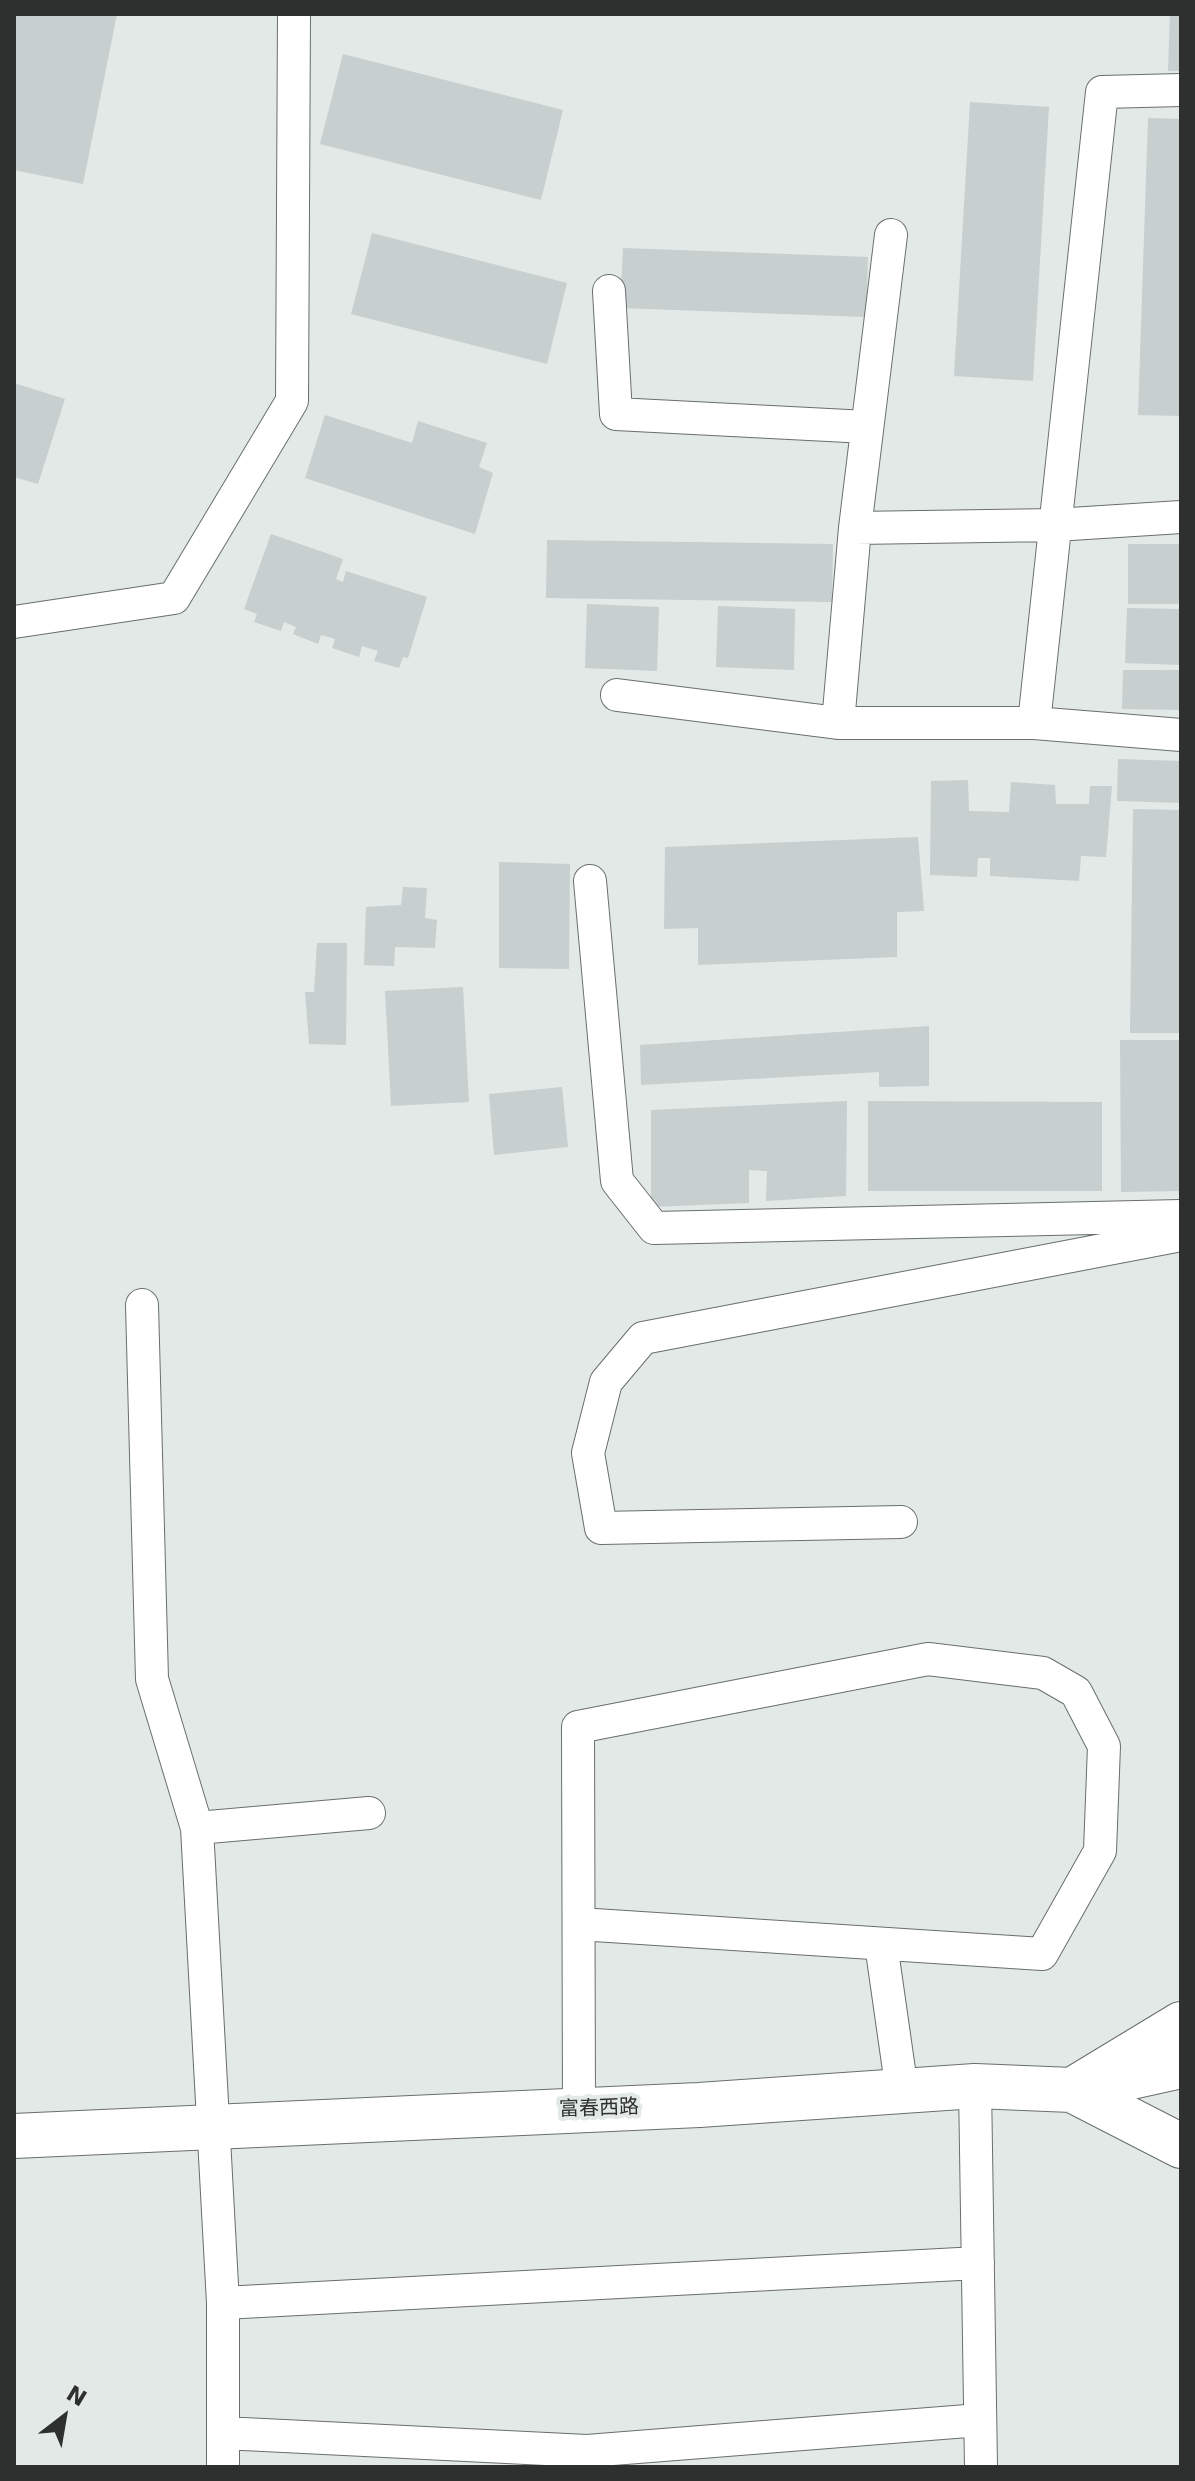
<!DOCTYPE html>
<meta charset="utf-8">
<style>
body{margin:0}
#map{position:relative;width:1195px;height:2481px;overflow:hidden;background:#e2e9e6;font-family:"DejaVu Sans",sans-serif}
canvas{display:block}
.frame{position:absolute;inset:0;border:16px solid #2d302f;pointer-events:none}
.north{position:absolute;left:24px;top:2377px;width:80px;height:80px;-webkit-text-stroke:6px #e2e9e6;paint-order:stroke;rotate:31deg;font-size:22px;font-weight:700;line-height:32px;text-align:center;color:#2d302f}
.north::after{content:'';display:block;margin:auto;width:28px;height:36px;background:#2d302f;clip-path:polygon(50% 0,100% 100%,50% 72%,0 100%)}
</style>
<div id="map">
<canvas width="1195" height="2481"></canvas>
<div class="frame"></div>
<div class="north">N</div>
</div>
<script>
const context = document.querySelector('canvas').getContext('2d');
context.lineJoin = 'round';
function paint(path, color) { context.fillStyle = color; context.fill(path, 'evenodd'); }
function trace(path, color, width, dash) { context.strokeStyle = color; context.lineWidth = width; context.lineCap = dash ? 'butt' : 'round'; context.setLineDash(dash || []); context.stroke(path); }
function write(font, color, halo, rows, align = 'center') {
  context.font = font + ' "DejaVu Sans","Noto Sans SC",sans-serif'; context.lineWidth = 8; context.setLineDash([]); context.textBaseline = 'middle'; context.strokeStyle = halo; context.fillStyle = color; for (const [text, x, y, turn = 0] of rows) {
    context.save(); context.translate(x, y); context.rotate((+turn || 0) * Math.PI / 180); context.textAlign = isNaN(turn) ? turn : align; if (halo) context.strokeText(text, 0, 0); context.fillText(text, 0, 0); context.restore();
  }
}
paint(new Path2D(`
 M14,14h103l-34,170 -69,-14z
 M1170,14h11v57h-13z
 M343,54l220,56 -22,90 -221,-56z
 M970,102l79,5 -16,274 -79,-5z
 M1148,118l33,1v297l-43,-1z
 M372,233l195,50 -20,81 -196,-50z
 M623,248l245,9 -2,60 -246,-9z
 M14,383l51,16 -27,85 -24,-7z
 M325,415l87,28 6,-22 69,22 -8,24 14,6 -18,61 -170,-56z
 M271,534l72,25 -7,20 7,3 3,-11 81,26 -19,61 -5,-1 -4,11 -25,-7 4,-10 -16,-5 -3,11 -27,-9 3,-9 -14,-4 -3,9 -25,-10 3,-7 -12,-5 -3,9 -27,-9 3,-8 -13,-5z
 M547,540l286,4 -1,58 -286,-4z
 M1128,544h53v60h-53z
 M587,604l72,3 -2,64 -72,-3z
 M718,606l77,3 -1,61 -78,-3z
 M1127,608l54,1v56l-56,-2z
 M1123,670h58v40l-59,-1z
 M1118,759l63,2v42l-64,-2z
 M968,780l1,31 40,1 2,-30 44,3 1,19h33l1,-18h22l-6,71 -25,-1 -2,25 -89,-5v-18h-12l-1,19 -47,-2 1,-94z
 M1133,809l48,1v223h-51z
 M918,837l6,74 -27,1v45l-199,8v-37l-34,1 1,-82z
 M499,862l71,2 -1,105 -70,-1z
 M403,887l24,1 -2,30 12,2 -2,28 -40,-1 -1,19 -30,-1 2,-58 35,-2z
 M317,943h30l-1,102 -37,-1 -4,-52h9z
 M463,987l6,115 -78,4 -6,-115z
 M929,1026v60l-50,1v-15l-238,13 -1,-40z
 M1120,1040h61v151l-60,1z
 M562,1087l6,60 -74,8 -5,-61z
 M847,1101l-1,95 -80,5 1,-30 -18,-1v33l-98,4v-97z
 M868,1101l234,1v89h-234z`), '#c7cfcf');
const minor = new Path2D(`
 M1181,90l-79,2 -68,631 147,12
 M609,291l7,123 251,13
 M855,528l36,-293
 M14,622l160,-24 118,-197 2,-387
 M617,695l221,28
 M1034,723h-196l17,-195 200,-3 126,-8
 M590,881l27,300 37,47 527,-12
 M142,1305l10,374 45,149 26,475v164
 M901,1522l-300,6 -13,-75 18,-71 37,-44 538,-103
 M197,1828l172,-15
 M579,1924l463,30 58,-103 4,-105 -28,-54 -33,-19 -115,-14 -350,68 1,382
 M881,1944l21,147
 M975,2086l6,381
 M223,2303l755,-40
 M223,2433l364,18 393,-31`);
const secondary = new Path2D(`
 M1181,2024l-109,66 109,56
 M14,2136l685,-31 276,-19 97,4 109,-24`);
trace(minor, '#696f6d', 34);
trace(secondary, '#696f6d', 46);
trace(minor, '#fff', 32);
trace(secondary, '#fff', 44);
write('20px', '#2d302f', '#e2e9e6', [
 ["富春西路",599,2109,-2]
]);
</script>
